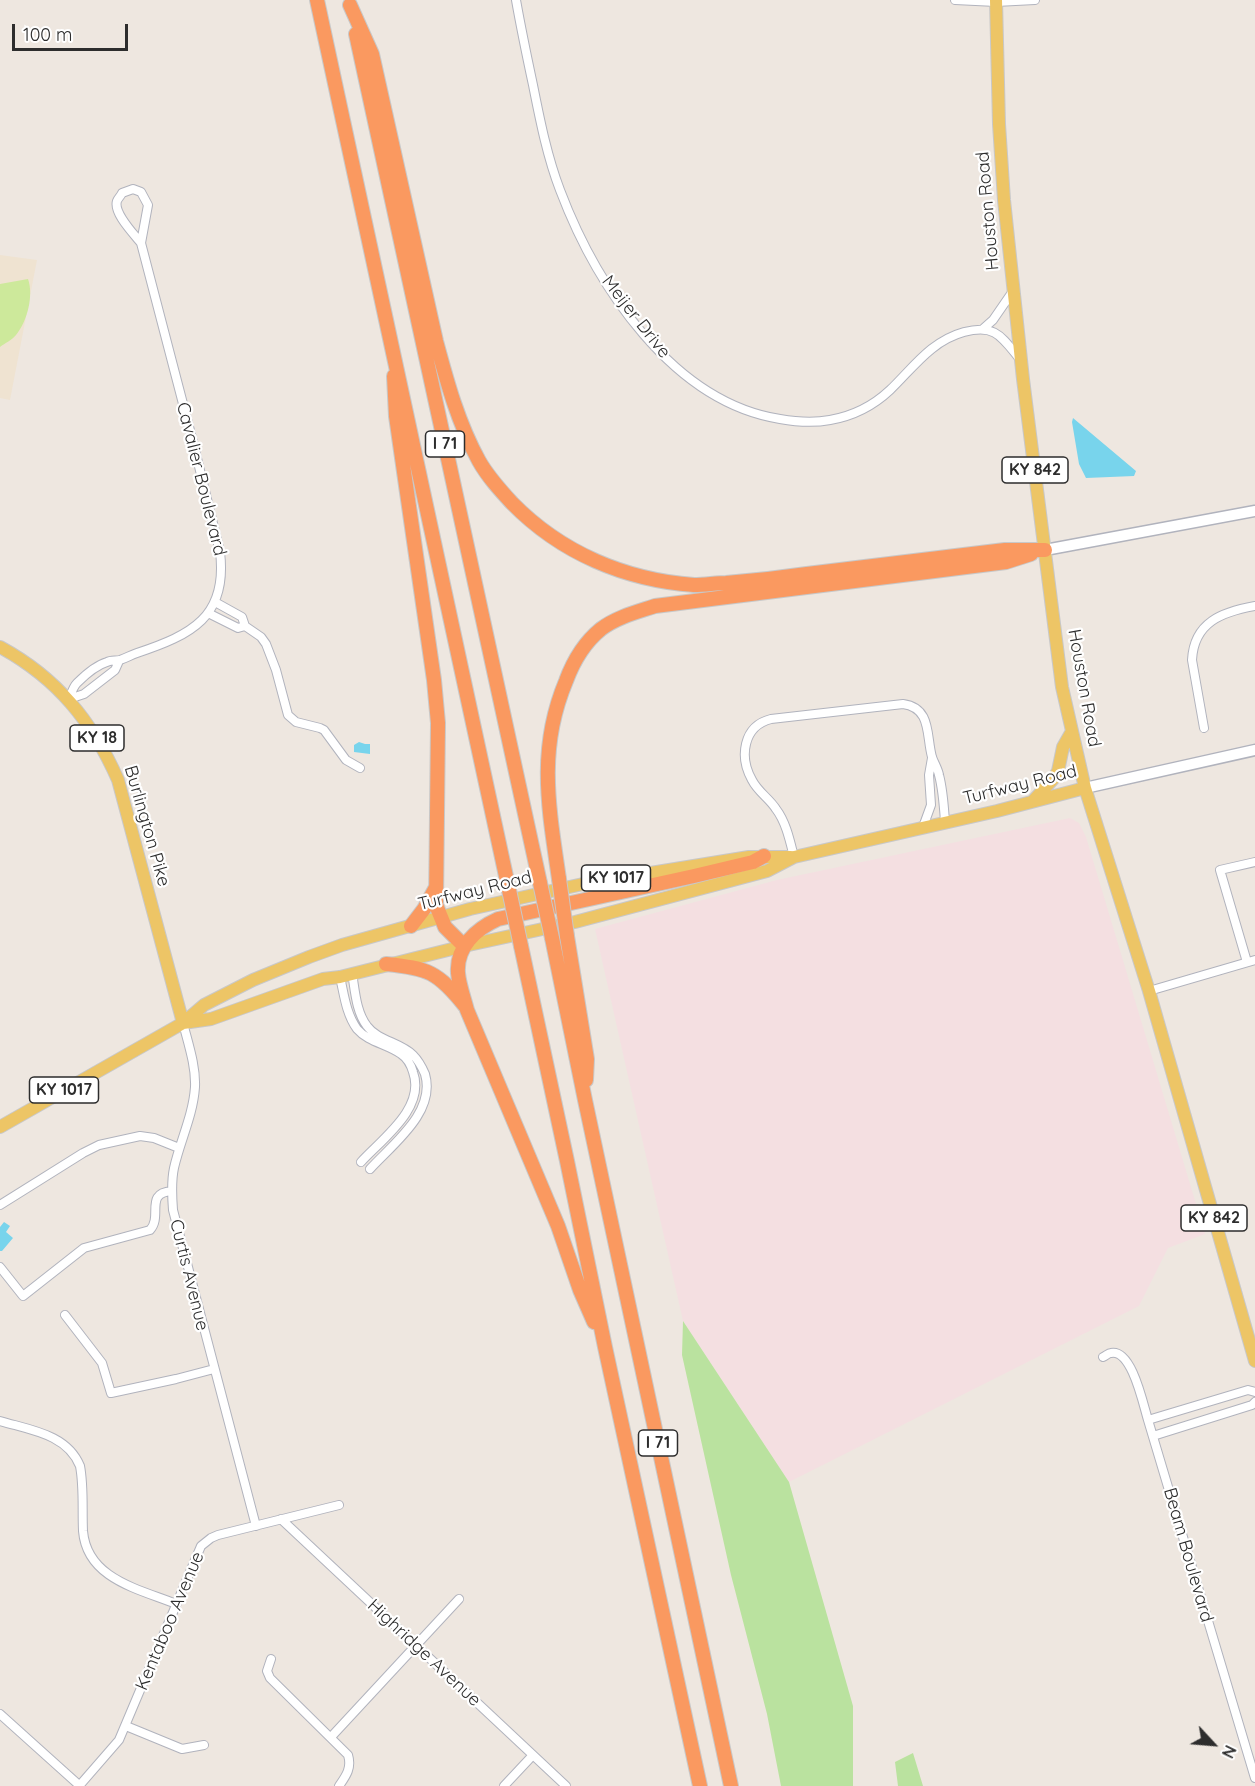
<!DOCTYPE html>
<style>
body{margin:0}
#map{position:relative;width:1255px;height:1786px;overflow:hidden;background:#eee7e0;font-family:Quicksand,sans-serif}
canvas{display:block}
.north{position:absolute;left:1183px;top:1714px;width:60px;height:60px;-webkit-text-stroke:4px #fff;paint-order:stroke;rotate:116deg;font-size:16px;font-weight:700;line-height:24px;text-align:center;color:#2d2d2d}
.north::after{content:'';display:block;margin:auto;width:21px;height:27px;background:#2d2d2d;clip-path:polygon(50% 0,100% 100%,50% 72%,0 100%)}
.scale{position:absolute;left:12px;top:24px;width:116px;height:27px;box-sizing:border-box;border:3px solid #2d2d2d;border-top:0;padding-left:8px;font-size:18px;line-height:21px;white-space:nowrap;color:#2d2d2d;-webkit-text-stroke:4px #fff;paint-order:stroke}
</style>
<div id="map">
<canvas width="1255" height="1786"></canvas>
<div class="north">N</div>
<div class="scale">100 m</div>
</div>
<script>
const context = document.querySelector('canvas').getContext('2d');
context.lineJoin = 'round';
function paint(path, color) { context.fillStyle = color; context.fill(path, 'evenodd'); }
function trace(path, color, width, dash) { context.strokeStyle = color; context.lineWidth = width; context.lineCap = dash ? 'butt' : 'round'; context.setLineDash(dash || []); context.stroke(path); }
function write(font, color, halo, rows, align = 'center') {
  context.font = font + ' Quicksand,sans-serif'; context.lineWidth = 4.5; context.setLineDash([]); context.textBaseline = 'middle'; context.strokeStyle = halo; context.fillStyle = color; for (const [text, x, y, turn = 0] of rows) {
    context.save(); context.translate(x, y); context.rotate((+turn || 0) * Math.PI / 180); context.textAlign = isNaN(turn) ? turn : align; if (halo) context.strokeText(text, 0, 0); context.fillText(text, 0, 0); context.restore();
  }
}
paint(new Path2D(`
 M0,255l37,5 -27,140 -10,-2z`), '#efe3d1');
paint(new Path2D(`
 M1070,818l9,5 7,14 119,397 -37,14 -29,58 -350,176 -106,-161 -88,-392 182,-49z`), '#f4dfe1');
paint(new Path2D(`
 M683,1321l106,161 64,224v80h-72l-14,-72 -36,-139 -49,-220z
 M913,1753l10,33h-25l-3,-24z`), '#bae29f');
paint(new Path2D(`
 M28,279c6,17 -1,43 -12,56 -4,5 -11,8 -16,12v-63z`), '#cde99b');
paint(new Path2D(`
 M1073,418l63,53 -2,5 -48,2 -7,-14 -7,-42z
 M359,742l6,2h5v10l-16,-2v-7z
 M4,1222l6,4 -4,6 7,6 -11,13h-2v-24z`), '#78d4ec');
const minor = new Path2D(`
 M516,0c5,28 11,57 17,85 7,35 14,71 27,105 36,95 112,212 220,229 17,3 34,4 50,1 23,-4 43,-14 60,-30 23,-22 41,-49 74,-58 31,-8 37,4 55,26
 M955,0l41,2 39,-2
 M984,328l9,-8 20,-29
 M215,602l27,15 3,9 16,11 5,7 10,26 12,45 8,7 24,6 4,2 22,30 14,8
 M208,613l30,15 7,-2
 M69,699c2,-5 4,-12 8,-16 7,-7 20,-18 30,-21 4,-2 9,-1 13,-2 6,-2 11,-5 17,-7 54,-18 91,-36 83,-101l-27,-110 -52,-199c-7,-9 -28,-30 -24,-42 1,-3 4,-5 5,-8l11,-4 8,3 7,13 -7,38
 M69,699l15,-5 31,-24 4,-9
 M1204,728l-12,-68c2,-38 30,-48 63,-54
 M923,827l8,-22 -2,-30 3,-17
 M794,857c-4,-16 -8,-35 -18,-48 -7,-11 -18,-17 -24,-29 -13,-23 -9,-54 19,-61l132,-15c29,4 23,32 29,53 2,6 6,12 7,18 4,15 5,32 6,47
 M1247,962l-27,-92 35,-8
 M352,973c3,17 4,39 15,53 11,15 33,16 46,29 5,5 9,12 12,19 11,38 -31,69 -55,95
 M340,977c4,17 6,37 17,52 11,13 30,15 44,25 6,4 10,11 12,18 13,36 -31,67 -52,90
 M1149,991l106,-31
 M183,1023c5,20 13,43 12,64 -2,29 -15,54 -21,81 -3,14 -2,29 -1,42l83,316
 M0,1205l83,-52 16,-8 41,-9 14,2 25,10
 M0,1267l23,29 61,-48 66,-18c13,-14 -6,-37 22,-39
 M65,1315l37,48 9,30 65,-14 38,-10
 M1103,1357c3,-1 5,-4 8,-4 21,-4 32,51 37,67l107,358
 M1148,1420l100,-30 7,2
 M0,1421c30,9 67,13 80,45 4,21 2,43 3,65 4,48 56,58 93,73
 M1153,1436l99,-31 3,-3
 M281,1519l285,267
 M271,1659l-4,12 3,7 78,77c4,13 -2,21 -9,31
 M0,1714l80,72
 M126,1726l56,23 22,-4
 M331,1737l128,-138
 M79,1786l40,-46 82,-194 10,-8 7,-3 121,-30
 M504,1786l29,-31`);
const secondary = new Path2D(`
 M1045,550l210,-39
 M1085,788l170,-38`);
const primary = new Path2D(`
 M996,0l3,124 5,76 19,179 39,308 23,101 64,203 106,370
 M0,647c57,31 92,74 118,133l65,243
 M1033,801l21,-23 4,-7 5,-24 8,-14
 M183,1023l28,-4 112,-40 17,-2 124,-31 111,-24 192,-51 27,-14 203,-46 88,-23
 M0,1127l183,-104 21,-18 49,-25 56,-23 33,-12 128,-36 113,-25 166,-27h42`);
const motorway = new Path2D(`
 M317,0l192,890
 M350,5l22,49 64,287c11,41 22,82 43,120 9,16 21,29 33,42 49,50 113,77 182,82 11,0 22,-2 32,-2 27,-2 54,-5 81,-9 66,-8 132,-16 198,-24h40
 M356,34l184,849
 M394,376l2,40 38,264 4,43 -2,182 9,22 19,19
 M559,879c-10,-70 -22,-129 7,-198 7,-19 19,-39 35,-52 16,-12 36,-17 54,-23l351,-44 25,-8
 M411,926l13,-17 11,-20
 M567,936l20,123 -1,21
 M552,938l33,162 146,686
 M521,946l46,215 38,186 95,439
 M386,964c42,4 52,8 79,42
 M594,1322l-14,-32 -22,-64 -91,-216c-3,-12 -8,-25 -9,-37 -2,-26 18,-44 40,-54l196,-43 59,-14 11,-6`);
trace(minor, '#b1b3bd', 10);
trace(secondary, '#b1b3bd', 13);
trace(primary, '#c8c8c8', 14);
trace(motorway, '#c8c8c8', 16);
trace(minor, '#fff', 8);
trace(secondary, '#fff', 10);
trace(primary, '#edc566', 12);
trace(motorway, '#fa9960', 14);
const motorwayBridge = new Path2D(`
 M559,879l8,57
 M540,883l12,55
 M509,890l12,56`);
trace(motorwayBridge, '#c8c8c8', 16, []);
trace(motorwayBridge, '#fa9960', 14);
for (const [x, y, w] of [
 [445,444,39],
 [1035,470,66],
 [97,738,54],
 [616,878,69],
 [64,1090,69],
 [1214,1218,66],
 [658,1443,39]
]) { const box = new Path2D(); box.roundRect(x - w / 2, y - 13, w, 26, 4.5); context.fillStyle = '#fff'; context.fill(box); trace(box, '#2d2d2d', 1.5); }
write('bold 16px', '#2d2d2d', null, [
 ["I 71",445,444],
 ["KY 842",1035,470],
 ["KY 18",97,738],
 ["KY 1017",616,878],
 ["KY 1017",64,1090],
 ["KY 842",1214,1218],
 ["I 71",658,1443]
]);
write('18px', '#2d2d2d', '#fff', [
 ["Houston Road",988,211,-95],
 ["Meijer Drive",636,317,52],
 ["Cavalier Boulevard",201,479,76],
 ["Houston Road",1084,688,80],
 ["Turfway Road",1020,785,-14],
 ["Burlington Pike",147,826,74],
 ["Turfway Road",475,891,-14],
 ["Curtis Avenue",189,1275,76],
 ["Beam Boulevard",1188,1555,74],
 ["Kentaboo Avenue",170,1621,-67],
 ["Highridge Avenue",424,1653,43]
]);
</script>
